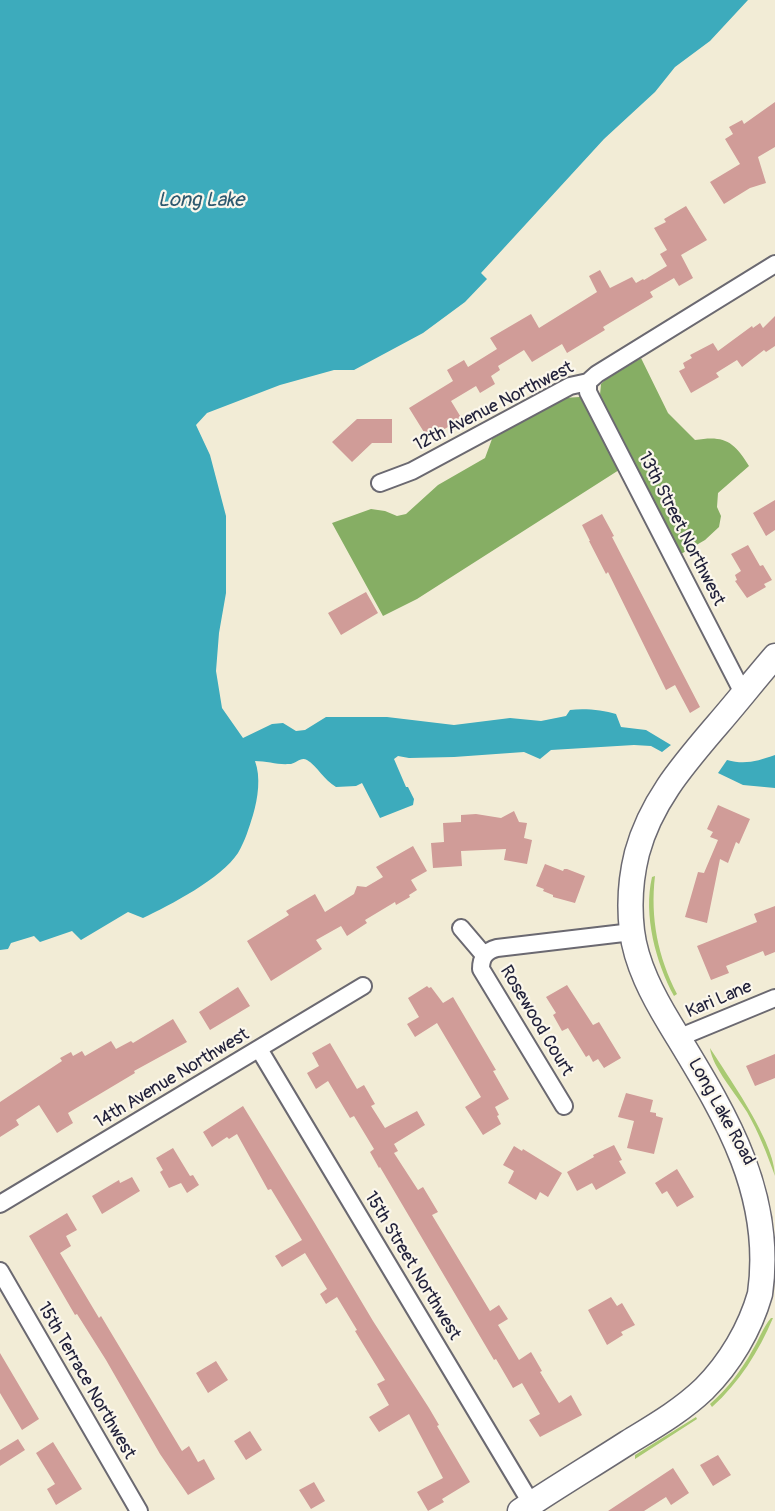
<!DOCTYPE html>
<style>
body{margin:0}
canvas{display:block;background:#f2ecd6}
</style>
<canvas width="775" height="1511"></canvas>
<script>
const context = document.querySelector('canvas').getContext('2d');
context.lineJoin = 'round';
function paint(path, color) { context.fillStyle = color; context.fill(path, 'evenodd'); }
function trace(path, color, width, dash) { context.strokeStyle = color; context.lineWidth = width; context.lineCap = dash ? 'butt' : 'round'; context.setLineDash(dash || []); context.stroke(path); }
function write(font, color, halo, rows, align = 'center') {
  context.font = font + ' Pangolin,sans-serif'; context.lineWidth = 4.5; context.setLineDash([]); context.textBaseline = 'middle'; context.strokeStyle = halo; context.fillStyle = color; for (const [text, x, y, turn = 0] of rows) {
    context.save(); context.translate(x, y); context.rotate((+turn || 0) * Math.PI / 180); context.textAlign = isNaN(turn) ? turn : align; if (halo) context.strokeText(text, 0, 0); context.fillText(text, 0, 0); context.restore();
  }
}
paint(new Path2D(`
 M655,876c-5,42 3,81 22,118l-3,2c-18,-33 -31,-81 -22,-119z
 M710,1048c19,30 65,94 65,128 -8,-22 -16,-43 -28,-64 -10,-17 -35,-45 -37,-64z
 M771,1318h2c-14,33 -34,65 -61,89l-2,-3c17,-15 31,-33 42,-53 7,-11 11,-24 19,-33z
 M696,1417l1,2 -62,40v-4z`), '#a9ca72');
paint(new Path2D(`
 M641,358l27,55 27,27c29,-5 39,1 54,26l-31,27 -1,14 4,9 -2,11 -14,13 -24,14 -81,-159 1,-11 4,-4z
 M580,397l39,73 -202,129 -34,17 -51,-93 39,-14 14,2 12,5 9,-2 32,-29 47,-27 7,-19 70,-41z`), '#86ae64');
paint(new Path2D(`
 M0,0h748l-38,41 -35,26 -20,25 -51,47 -123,134 6,6 -22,23 -42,31 -69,37h-20l-54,15 -73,28 -11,12 14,30 16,61v77l-7,40 -3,38 6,37 21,30 29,-14 11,-1 13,8 9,-1 21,-13h61l67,8 56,-7 31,3 25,-5 4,-6c14,-2 33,0 46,4l5,13 25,3 25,15 -9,7 -11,-6 -17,-1 -83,5 -11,9 -16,-7 -70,5 -45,1 -11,-2 -4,3 12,28h2l6,12 -1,6 -33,13 -18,-35 -6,3 -20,1c-12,-7 -19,-21 -29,-27 -6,-4 -11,4 -18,4 -11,1 -22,-3 -34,-3 6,16 3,37 -2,54 -4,13 -8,26 -15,38 -17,26 -68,52 -95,65l-15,-6 -47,28 -9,-9 -32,11 -6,-6 -23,7 -3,6 -8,1z
 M775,755v33l-32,-3 -25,-12 9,-13c18,5 31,1 48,-5z`), '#3dabbc');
paint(new Path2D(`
 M775,102v45l-17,10 8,26 -16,5 -26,16 -14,-22 30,-18 -15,-25 8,-5 -4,-7 13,-7 2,4z
 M686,206l21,34 -26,15 12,23 -14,8 -5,-8 -24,14 3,5 -50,30 2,3 -38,23 -5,-9 -30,18 -8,-12 -26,16 2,4 -9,6 4,8 -15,9 -4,-7 -25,15 11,18 -21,12 -1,-2 -13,8 -18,-29 44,-27 -6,-11 17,-10 4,7 29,-18 -7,-11 41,-24 8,14 58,-36 -8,-16 11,-6 10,18 22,-11 4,6 7,-4 1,1 23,-14 -7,-12 7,-4 -13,-22 12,-6 -2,-3z
 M775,316v30l-9,6 -2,-2 -22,17 -5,-7 -21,13 3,4 -28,16 -12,-22 6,-3 -2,-5 9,-5 -2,-3 23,-12 5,8 34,-25 1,2 7,-5 3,5z
 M357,419h35v24h-20l-20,19 -20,-20z
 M775,500v30l-9,6 -13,-23z
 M602,514l12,22 -2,1 88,170 -10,6 -15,-28 -9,5 -58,-118 -2,2 -17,-33h1l-8,-16z
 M748,545l12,21 3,-1 9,15 -8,4 2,3 -19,11 -12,-17 2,-1 -2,-5 6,-4 -10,-17z
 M366,592l12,21 -37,22 -13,-22z
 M718,805l32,14 -11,25 -3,-2 -8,21 -8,-4 -13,64 -22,-6 13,-45 6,1 14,-33 -8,-3 3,-5 -6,-3z
 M514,811l5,11 8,1 -3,15 8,2 -5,24 -23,-4 2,-11 -45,2 1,15 -29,2 -2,-25 13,-1 -1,-19 18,-1v-7l15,-1 25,4z
 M413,846l14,25 -16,9 6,10 -8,5 1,2 -14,8 -1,-3 -30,18 2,3 -20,13 -6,-10 -25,14 6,9 -51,32 -24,-40 42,-26 -3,-4 29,-17 10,18 29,-18 3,-8 9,1 17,-10 -7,-10z
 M545,864l18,7 1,-2h3l18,7 -10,27 -22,-6v-2l-10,-4 1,-2 -8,-3z
 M775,906v46l-10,4 -2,-5 -37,15 3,7 -18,7 -14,-34 60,-24 -3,-8z
 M567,985l26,40 6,-3 22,36 -17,10 -6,-9 -5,3 -4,-7 -3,2 -18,-29 -6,3 -9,-16 3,-2 -10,-16z
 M427,986l2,2 2,-1 12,16 10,-6 43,73 -3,1 16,28 -14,8 4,8 -2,1 4,8 -18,11 -18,-28 16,-10 -44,-74 -22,14 -8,-13 12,-7 -11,-19z
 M238,987l12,19 -40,24 -11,-18z
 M173,1019l14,23 -53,29 1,2 -67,40 5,10 -16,10 -18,-28 -23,15 3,5 -19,12v-35l62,-41 -2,-3 11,-6 2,4 9,-5 3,5 26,-15 5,8 15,-8 2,2z
 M330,1043l27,46 7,-4 11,19 -4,2 14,22 32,-17 8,14 -31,19 4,7 -4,2 24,37 5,-3 15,25 -6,3 58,96 9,-6 9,14 -10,6 21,35 12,-8 11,19 -2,1 19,31 12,-8 11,20 -42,22 -11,-17 11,-6 -18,-31 -9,5 -17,-29 -2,1 -114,-193 -1,1 -9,-16 4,-3 -20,-33 -4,2 -22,-37 -12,8 -9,-16 12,-7 -7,-13z
 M775,1054v24l-20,8 -9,-20z
 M626,1093l27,7 -3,12 6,1v3l7,2 -9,36 -27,-6 7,-27 -16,-4z
 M243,1106l71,116 59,99 56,87 10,17 -2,1 33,56 -28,17 2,3 -16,9 -11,-19 26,-14 -34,-64 -30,18 -10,-15 20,-12 -12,-21 8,-4 -30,-49 2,-1 -20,-33 -11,7 -6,-10 7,-5 -22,-36 -23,14 -7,-11 27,-16 -31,-51 -3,1 -31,-56 -8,5 -2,-2 -15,10 -9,-15z
 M614,1145l8,15 -3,1 7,12 -30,17 -4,-7 -15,8 -10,-19 27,-15 -1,-2z
 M514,1146l8,5 1,-2 39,24 -14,24 -8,-5 -4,8 -28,-17 6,-12 -11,-6z
 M173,1148l17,28 3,-1 6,10 -12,8 -6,-10 -12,5 -9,-16 3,-2 -7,-12z
 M677,1169l17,28 -17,10 -10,-16 -5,3 -7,-11z
 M132,1177l8,14 -38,23 -10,-18 27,-16 1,3z
 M67,1213l10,17 -11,6 5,10 -11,7 39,65 2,-2 81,135 7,-5 9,16 6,-3 11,20 -27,16 -28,-41 -54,-94 -29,-46 -2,1 -46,-79z
 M611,1297l6,9 5,-3 13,22 -14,7 2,3 -16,10 -19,-35z
 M0,1353l39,66 -17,11 -22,-37z
 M216,1361l12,19 -20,13 -12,-20z
 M250,1431l12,19 -16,10 -12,-19z
 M18,1439l7,11 -25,16v-16z
 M53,1442l29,47 -26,16 -9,-16 8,-5 -19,-31z
 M718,1455l13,20 -18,11 -13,-21z
 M673,1468l16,25 -18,12 -5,-8 -22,14h-36z
 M314,1482l11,19 -14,8 -12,-19z`), '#d09c98');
const street = new Path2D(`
 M588,382v10l155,301
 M380,483l32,-12 158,-85 18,-4 9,-8 178,-110
 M461,928l23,27
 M678,1038l97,-40
 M259,1049l272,454
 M564,1106l-83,-137c0,-12 5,-18 16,-21l135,-16
 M0,1204l363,-218
 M0,1271l139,240`);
const secondary = new Path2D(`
 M520,1511c35,-23 71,-45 107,-68 26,-16 54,-32 77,-54 26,-26 46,-60 56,-95 15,-105 -40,-187 -90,-270 -17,-28 -34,-60 -38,-93 -3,-25 -1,-54 5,-78 14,-52 47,-89 81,-129 19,-22 38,-46 57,-68`);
trace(street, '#6b6971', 20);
trace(secondary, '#6b6971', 27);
trace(street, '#fff', 16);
trace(secondary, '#fff', 24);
write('18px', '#22223b', '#fbf7ec', [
 ["12th Avenue Northwest",494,407,-27],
 ["13th Street Northwest",681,529,63],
 ["Kari Lane",719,1000,-23],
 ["Rosewood Court",536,1021,59],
 ["14th Avenue Northwest",172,1079,-31],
 ["Long Lake Road",721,1112,61],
 ["15th Street Northwest",412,1266,59],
 ["15th Terrace Northwest",86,1381,60]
]);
write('italic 20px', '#2d596f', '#fbf7ec', [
 ["Long Lake",201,201]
]);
</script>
